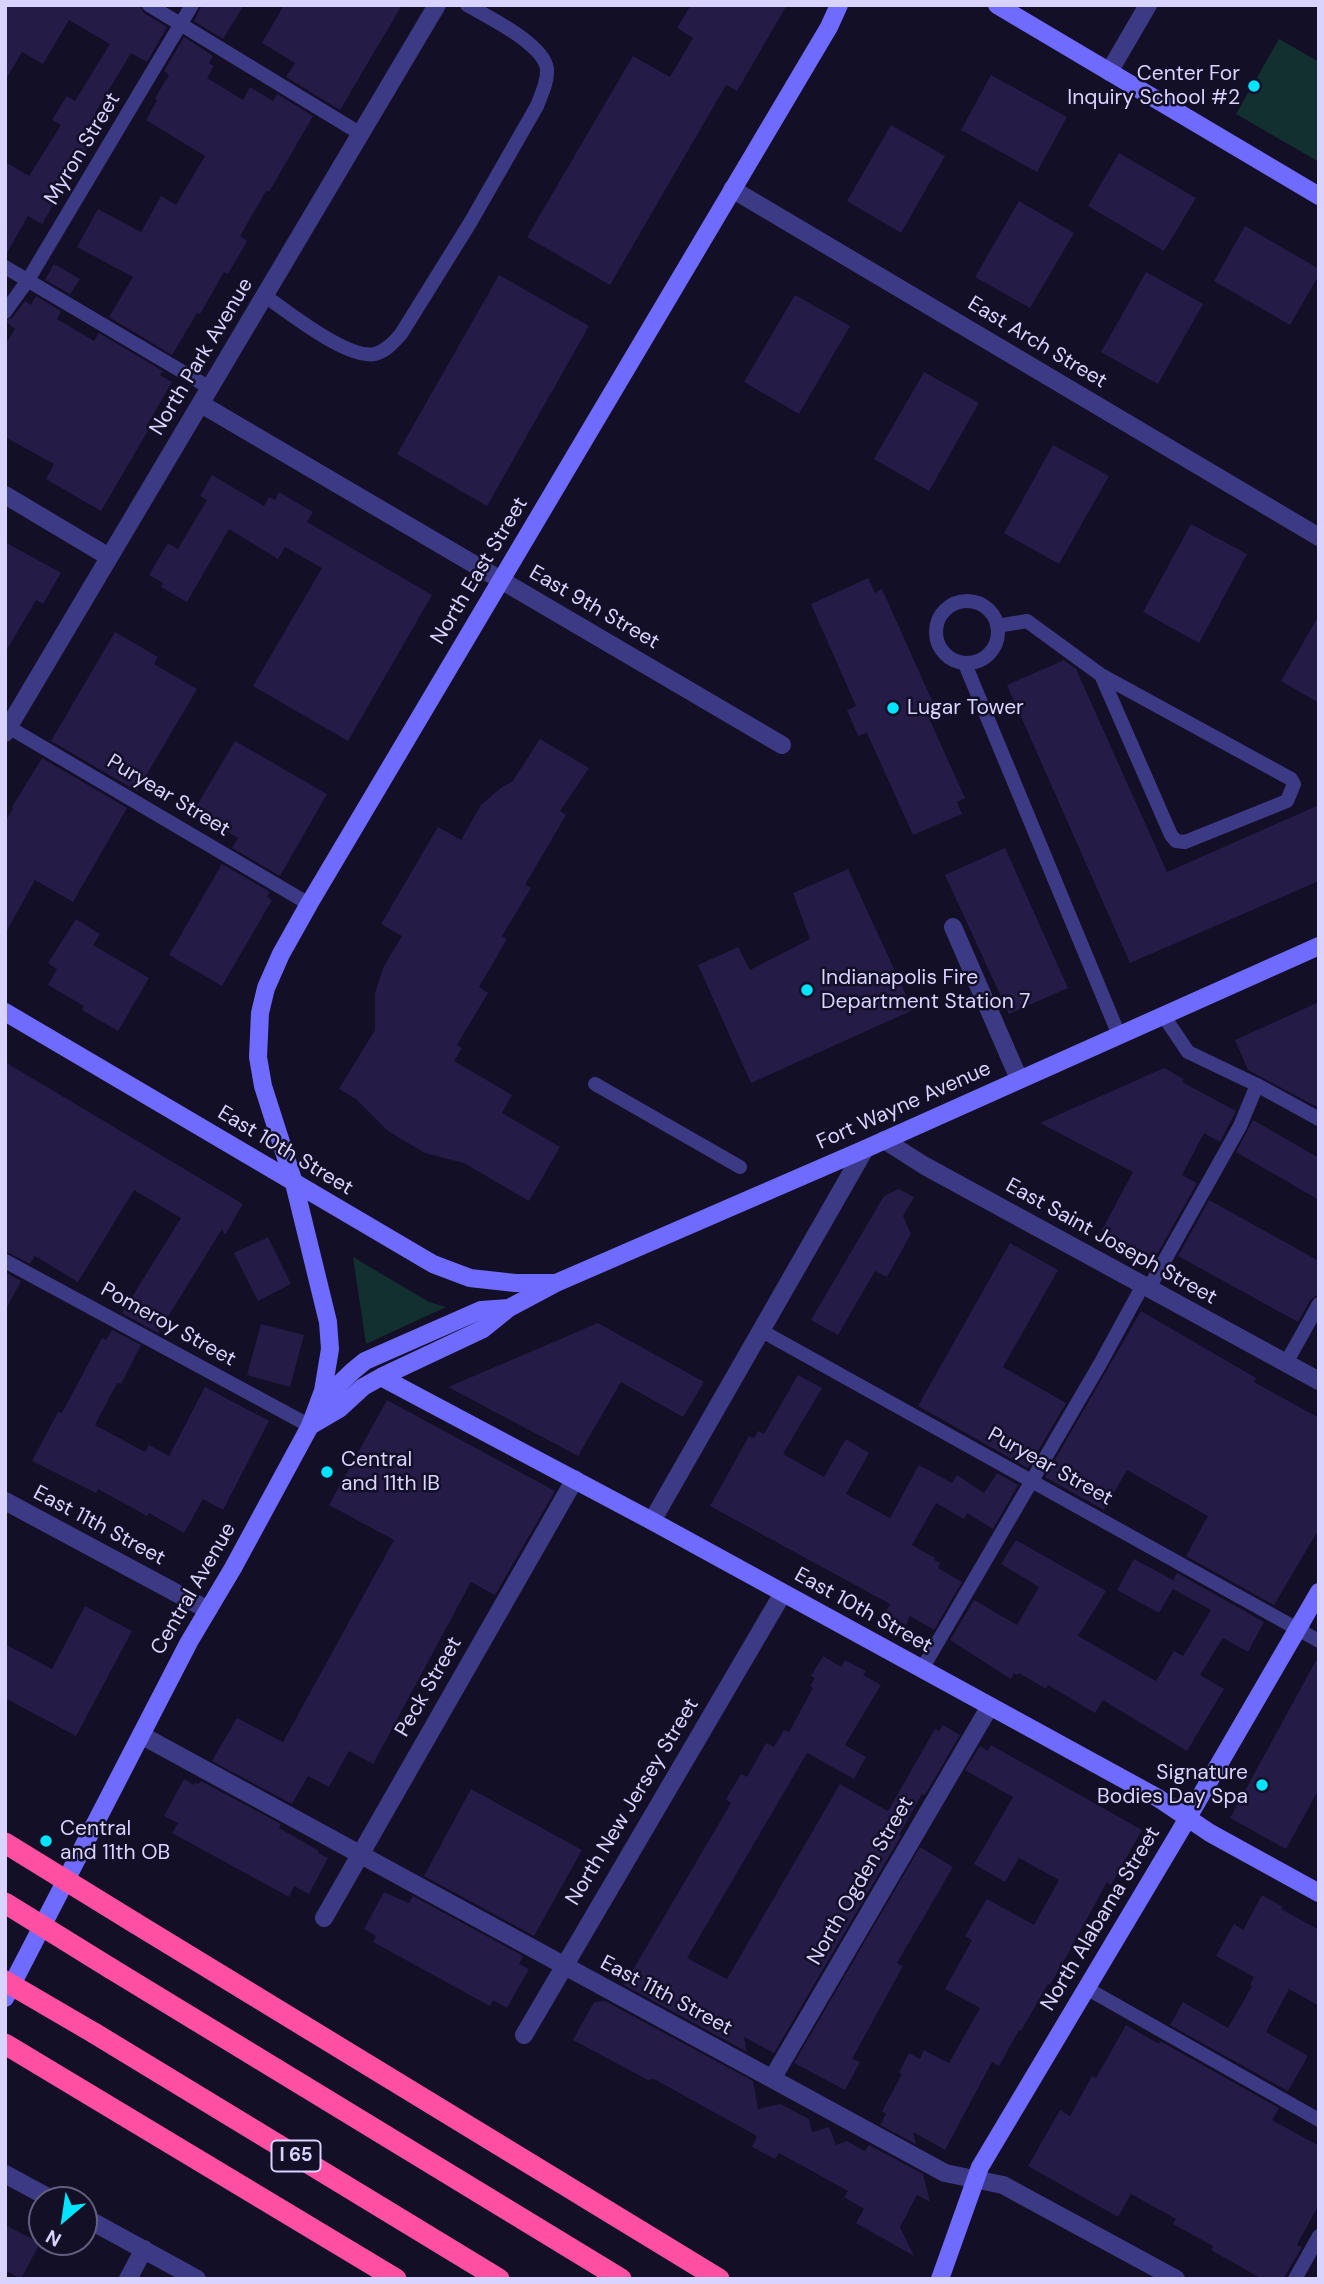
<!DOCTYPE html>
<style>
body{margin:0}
#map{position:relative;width:1324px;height:2284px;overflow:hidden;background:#130f26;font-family:"DM Sans",sans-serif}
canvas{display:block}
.frame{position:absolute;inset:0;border:7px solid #d9d4ff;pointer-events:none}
.north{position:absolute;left:28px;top:2186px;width:70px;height:70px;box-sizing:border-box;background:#130f26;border:2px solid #625e7d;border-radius:50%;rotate:209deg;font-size:19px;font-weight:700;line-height:28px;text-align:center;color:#d9d4ff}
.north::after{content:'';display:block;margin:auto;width:24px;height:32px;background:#00e5ff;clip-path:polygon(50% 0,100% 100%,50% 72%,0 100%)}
</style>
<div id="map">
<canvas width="1324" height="2284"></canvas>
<div class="frame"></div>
<div class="north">N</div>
</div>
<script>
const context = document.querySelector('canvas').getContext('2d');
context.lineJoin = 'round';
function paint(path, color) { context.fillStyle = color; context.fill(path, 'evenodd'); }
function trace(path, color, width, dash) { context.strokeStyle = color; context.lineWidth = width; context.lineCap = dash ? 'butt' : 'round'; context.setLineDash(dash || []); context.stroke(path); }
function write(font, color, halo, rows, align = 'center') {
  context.font = font + ' "DM Sans",sans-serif'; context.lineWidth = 5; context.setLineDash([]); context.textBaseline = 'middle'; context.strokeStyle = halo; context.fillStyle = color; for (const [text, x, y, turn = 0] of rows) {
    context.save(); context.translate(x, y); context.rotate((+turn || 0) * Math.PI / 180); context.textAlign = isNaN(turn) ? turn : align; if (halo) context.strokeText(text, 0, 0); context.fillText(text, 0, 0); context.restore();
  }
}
paint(new Path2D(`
 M1279,39l40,23v100l-83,-48z
 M353,1257l76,45 17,5 -80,37z`), '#12302f');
paint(new Path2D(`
 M5,5h134l5,8 23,14 -20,35 -16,-9 -36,60 9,6 -62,105 -14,-8 -23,40v-94l24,14 32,-51 -9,-5 15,-24 8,5 35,-57 -41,-24 -26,44 -21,-12 -17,29z
 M202,5h42l-21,34 -29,-18z
 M284,5h118l-62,105 -54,-33 9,-14 -33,-20z
 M691,5h96l-50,86 -11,-6 -116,200 -83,-48 106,-181 37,21 23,-39 -16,-10z
 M184,37l29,19 -4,7 5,3 -7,12 36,22 7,-13 23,14 4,-7 36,22 -44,76 -3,-1 -26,45 7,5 -19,33 -4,-2 -24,42 -3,-1 -25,42 -63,-38 24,-40 -56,-30 21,-38 43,23 20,-36 15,9 29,-49 -59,-36 11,-20 -2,-2 14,-23 -5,-4z
 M991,75l76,42 -30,55 -76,-42z
 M891,125l54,31 -44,77 -54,-32z
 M1119,153l77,45 -32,53 -76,-45z
 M1019,201l55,32 -44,75 -55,-31z
 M1245,226l74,43v6l-29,50 -76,-44z
 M54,264l26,15 -10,15 -25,-14z
 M1146,272l57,32 -45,80 -57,-32z
 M499,275l90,51 -102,180 -90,-52z
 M795,295l55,31 -51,88 -55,-32z
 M36,296l25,15 -4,8 37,22 5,-8 64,38 -3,4 12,7 -26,45 3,2 -48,82 -55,-32 8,-15 -49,-27v-92l10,-16 -10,-8 7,-3 13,-17 6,4z
 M924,372l55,31 -50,88 -55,-32z
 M1053,445l56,31 -50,88 -55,-31z
 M212,475l52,31 5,-9 6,3 4,-8 34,20 -6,10 125,73 -84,146 -95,-55 69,-118 -37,-21 -7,12 -49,-30 -42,73 -26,-15 2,-4 -14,-8 19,-32 10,6 29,-49 -7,-4z
 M1191,524l56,30 -48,89 -56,-31z
 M5,542l56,31 -18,31 -7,-4 -31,53z
 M868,578l7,15 7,-4 56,125 -9,4 36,80 -8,4 5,12 -49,21 -46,-102 -9,3 -11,-26 9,-4 -45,-102z
 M1319,615v88l-38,-22z
 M115,632l43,25 -4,7 43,25 -60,102 -86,-50z
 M1064,660l12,9 91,203 152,-67v76l-189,82 -123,-278z
 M540,739l49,29 -29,43 6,4 -41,70 6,3 -29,48 5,3 -28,48 9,6 -31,52 5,3 -8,13 58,34 -10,18 58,34 -31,54 -65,-38 -39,-10 -37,-22 -32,-32 -17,-10 36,-59v-37l8,-25 19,-32 -21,-12 57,-97 23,13 20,-35 21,-18 10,-5z
 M235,741l92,53 -47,82 -48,-28 6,-10 -45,-26z
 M42,758l85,50 -54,94 -38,-22 -30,54v-112l8,-14 -1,-1z
 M1005,848l63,140 -59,26 -64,-139z
 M222,864l48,28 -3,5 5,3 -50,86 -53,-31z
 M848,869l65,141 -162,73 -53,-118 40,-18 12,23 60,-31 -17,-46z
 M76,919l24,15 -7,11 56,33 -31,53 -36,-21 2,-4 -36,-21 9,-16 -9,-6z
 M1319,1002v106l-71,-38 -13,-30z
 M5,1062l238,142 -18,31 -3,-6 -64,104 -36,-20 59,-95 -47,-28 -56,92 -43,-26 -5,8 -25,-13z
 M1164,1068l20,11 -2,3 54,29 -16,31 -16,-9 -22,42 15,8 -42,75 -53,-28 31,-58 -93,-49z
 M1253,1120l66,38v42l-83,-48z
 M899,1189l15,8 -11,19 8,18 -24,43 -12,-6 -37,64 -27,-15 73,-124z
 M1209,1200l110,61v33l-8,5 -13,23 -120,-66z
 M268,1237l23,47 -33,17 -24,-48z
 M1010,1243l48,27 -55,97 63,36 -38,65 -110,-62z
 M5,1272l16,9 -16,30z
 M1141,1311l115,67 -2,4 65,36v111l-45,76 -88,-49 22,-40 -81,-46 -23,40 -59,-33z
 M598,1323l106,59 -21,35 -62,-35 -43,74 -130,-69z
 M261,1324l43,11 -14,52 -43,-12z
 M112,1330l29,15 -20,39 -4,-1 -22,42 50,27 4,-7 20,11 36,-69 64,34 -46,89 -20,-11 -19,34 -35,-20 -2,3 -49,-27 -2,4 -64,-32 26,-49 4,1 40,-75 4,2z
 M798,1375l24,13 -39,66 41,23 22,-38 23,14 -23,41 44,24 29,-53 33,18 5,-8 27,18 13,-20 21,12 -25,44 -26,-16 -3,6 -28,-16 -24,42 23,13 -1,2 6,3 -2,5 24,14 -28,48 -24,-14 -4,9 -21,-12 5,-9 -180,-98 39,-70 5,2 4,-7 6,3z
 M387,1400l168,91 -60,104 -24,-13 -98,182 -24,-13 -20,36 -21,-11 -16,28 -80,-43 25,-43 46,24 111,-202 -65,-35z
 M1016,1540l90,51 -28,45 78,45 18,-30 9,5 28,-46 -38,-21 -14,24 -42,-23 17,-31 39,21 4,-7 87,49 -16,30 -25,-14 -23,37 24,14 -37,62 -84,-51 -8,13 -47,-28 -2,4 -27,-16 -2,2 -3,-2 -3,6 -61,-39 24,-40 43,25 22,-38 -38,-23z
 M85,1606l47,25 -56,105 -71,-38v-54l47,25z
 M1319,1655v134l-33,60 -56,-31z
 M823,1656l18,11 4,-7 21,11 -3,4 18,10 -36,60 21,12 -12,22 -47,-26 -120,205 40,21 113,-195 48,27 47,-82 4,2 4,-6 17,10 -35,60 -3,-1 -23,41 2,1 -127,217 -30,-16 3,15 -123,-67 107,-182 -5,-4 15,-25 6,3 19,-34 8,4 10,-17 5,2 24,-44 -3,-2 5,-8 -4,-2z
 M991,1745l151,85 -31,55 -4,-3 -37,68 -20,35 -2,-1 -27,47 -2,-1 -20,36 -7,-4 -47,88 -32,-18 3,12 -36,-19 6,-11 -4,-3 20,-37 -3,-1 10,-20 11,6 4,-9 25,13 31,-55 -35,-19 27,-49 -7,-4 22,-37 47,26 25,-45 -40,-22 -14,24 -31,-18 39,-67 -48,-27 15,-24 8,5z
 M184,1779l10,6 1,-3 4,2 2,-3 80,43 -2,4 40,23 -1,2 10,5 -19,36 -15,-8 -5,11 -117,-64 6,-10 -14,-7z
 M471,1789l111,61 -48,86 -110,-60z
 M920,1847l33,20 -56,96 6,3 -51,93 8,3 -15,28 -51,-27z
 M384,1892l25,11 4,-7 110,60 -4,8 10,5 -22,39 -14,-8 -3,6 -117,-64 3,-6 -12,-7z
 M1262,1895l21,12 -2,2 38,21v76l-30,-17 -23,43 42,24 -20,35 -118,-66 13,-23 45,26 24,-42 -2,-1 4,-8 -38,-21 18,-32 9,6z
 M605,2001l148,80 5,28 22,-5 29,15 3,13 17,-5 7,18 11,-4 18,10 4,-6 54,29 7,28 -13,-7 -17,32 14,29 -58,-33 8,-14 -20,-12 4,-6 -69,-38 -4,6 -23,-12 5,-11 -103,-57 -6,1 -75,-40 21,-38z
 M1126,2025l33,19 1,-3 119,67 -7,12 47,26v58l-22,41 5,2 -19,32h-21l-51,-29 2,-4 -40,-22 3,-5 -45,-25 -13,23 -90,-51 32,-56 10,6 22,-40 4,2z
 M5,2225l35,18 -19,36 -16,-9z`), '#241b47');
trace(new Path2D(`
 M149,5l212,129
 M5,267l205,121
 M265,296c23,16 83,64 110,58 11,-3 19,-12 26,-20l69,-111 67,-117c4,-11 11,-24 10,-37 -3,-25 -59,-52 -80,-64
 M5,312l23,-32 164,-275
 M936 632a31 31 0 1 1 62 0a31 31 0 1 1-62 0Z
 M997,626l30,-5 74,54 190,104 3,5 -7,17 -102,41 -9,-1 -5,-6 -70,-160
 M965,664l154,371
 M5,725l304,179
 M1163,1015l25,37 69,33 62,34
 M595,1084l145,83
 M5,1261l305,165
 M1149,1288l91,-162 17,-41
 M760,1330l559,311
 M1286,1363l33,-59
 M922,1669l178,-305 43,-79
 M1086,1988l233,132
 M1295,2279l24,-43`), '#3d3a85', 14);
trace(new Path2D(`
 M1109,72l39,-67
 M732,189l587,348
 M201,404l581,341
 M5,495l104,62
 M5,733l432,-728
 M953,927l66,152
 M884,1140l41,26 394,215
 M5,1501l203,109
 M652,1521l213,-372
 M141,1735l804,438 58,12 173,94
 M324,1918l251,-439
 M524,2035l259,-442
 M772,2079l218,-373
 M5,2174l48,26
 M84,2217l113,62
 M128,2279l16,-30`), '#3d3a85', 18);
trace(new Path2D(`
 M997,5l322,191
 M5,1012l428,252 37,14 45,5h38
 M381,1377l271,144 506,277 52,35 109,60
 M322,1406c12,-18 26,-32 43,-45l116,-51 28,-2
 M310,1426l29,-17 24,-22 18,-10 102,-48 26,-21 47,-25 309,-134 454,-203
 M5,1998l184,-356 44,-74 77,-142 13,-35 7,-42 -2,-27 -34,-139 -31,-97 -5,-29 2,-44 6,-25 15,-34 28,-50 520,-877 10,-22
 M940,2279l40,-112 199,-334 140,-241`), '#6f6bff', 18);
trace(new Path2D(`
 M135,1923l584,356
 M110,1968l511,311
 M94,2033l405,246
 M5,2044l391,235`), '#ff4fa3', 21);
trace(new Path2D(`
 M5,1843l130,80
 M5,1903l105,65
 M5,1981l89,52`), '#ff4fa3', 21);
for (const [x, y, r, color] of [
 [1254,86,7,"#00e5ff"],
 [893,708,7,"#00e5ff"],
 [807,990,7,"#00e5ff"],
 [327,1472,7,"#00e5ff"],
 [1262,1785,7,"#00e5ff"],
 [46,1841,7,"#00e5ff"]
]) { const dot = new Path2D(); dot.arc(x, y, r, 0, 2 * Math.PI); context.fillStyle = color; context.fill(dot); trace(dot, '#130f26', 2.5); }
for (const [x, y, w] of [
 [296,2156,49]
]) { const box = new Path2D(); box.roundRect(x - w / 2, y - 15.5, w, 31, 5); context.fillStyle = '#130f26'; context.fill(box); trace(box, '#d9d4ff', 2); }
write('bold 19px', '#d9d4ff', null, [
 ["I 65",296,2156]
]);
write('21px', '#d9d4ff', '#130f26', [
 ["Center For",1240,74,"right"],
 ["Inquiry School #2",1240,98,"right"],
 ["Lugar Tower",907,708],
 ["Indianapolis Fire",821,978],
 ["Department Station 7",821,1002],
 ["Central",341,1460],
 ["and 11th IB",341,1484],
 ["Signature",1248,1773,"right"],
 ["Bodies Day Spa",1248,1797,"right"],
 ["Central",60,1829],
 ["and 11th OB",60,1853]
], 'left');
write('21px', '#d9d4ff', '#130f26', [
 ["Myron Street",83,149,-59],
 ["East Arch Street",1037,343,31],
 ["North Park Avenue",202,357,-59],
 ["North East Street",480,571,-59],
 ["East 9th Street",594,608,30],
 ["Puryear Street",168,796,31],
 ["Fort Wayne Avenue",904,1106,-24],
 ["East 10th Street",285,1151,31],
 ["East Saint Joseph Street",1111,1242,29],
 ["Pomeroy Street",168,1325,29],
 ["Puryear Street",1050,1467,29],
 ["East 11th Street",99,1526,28],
 ["Central Avenue",194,1589,-60],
 ["East 10th Street",863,1611,29],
 ["Peck Street",429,1687,-60],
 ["North New Jersey Street",633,1802,-59],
 ["North Ogden Street",861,1881,-60],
 ["North Alabama Street",1101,1919,-59],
 ["East 11th Street",666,1996,28]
]);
</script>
